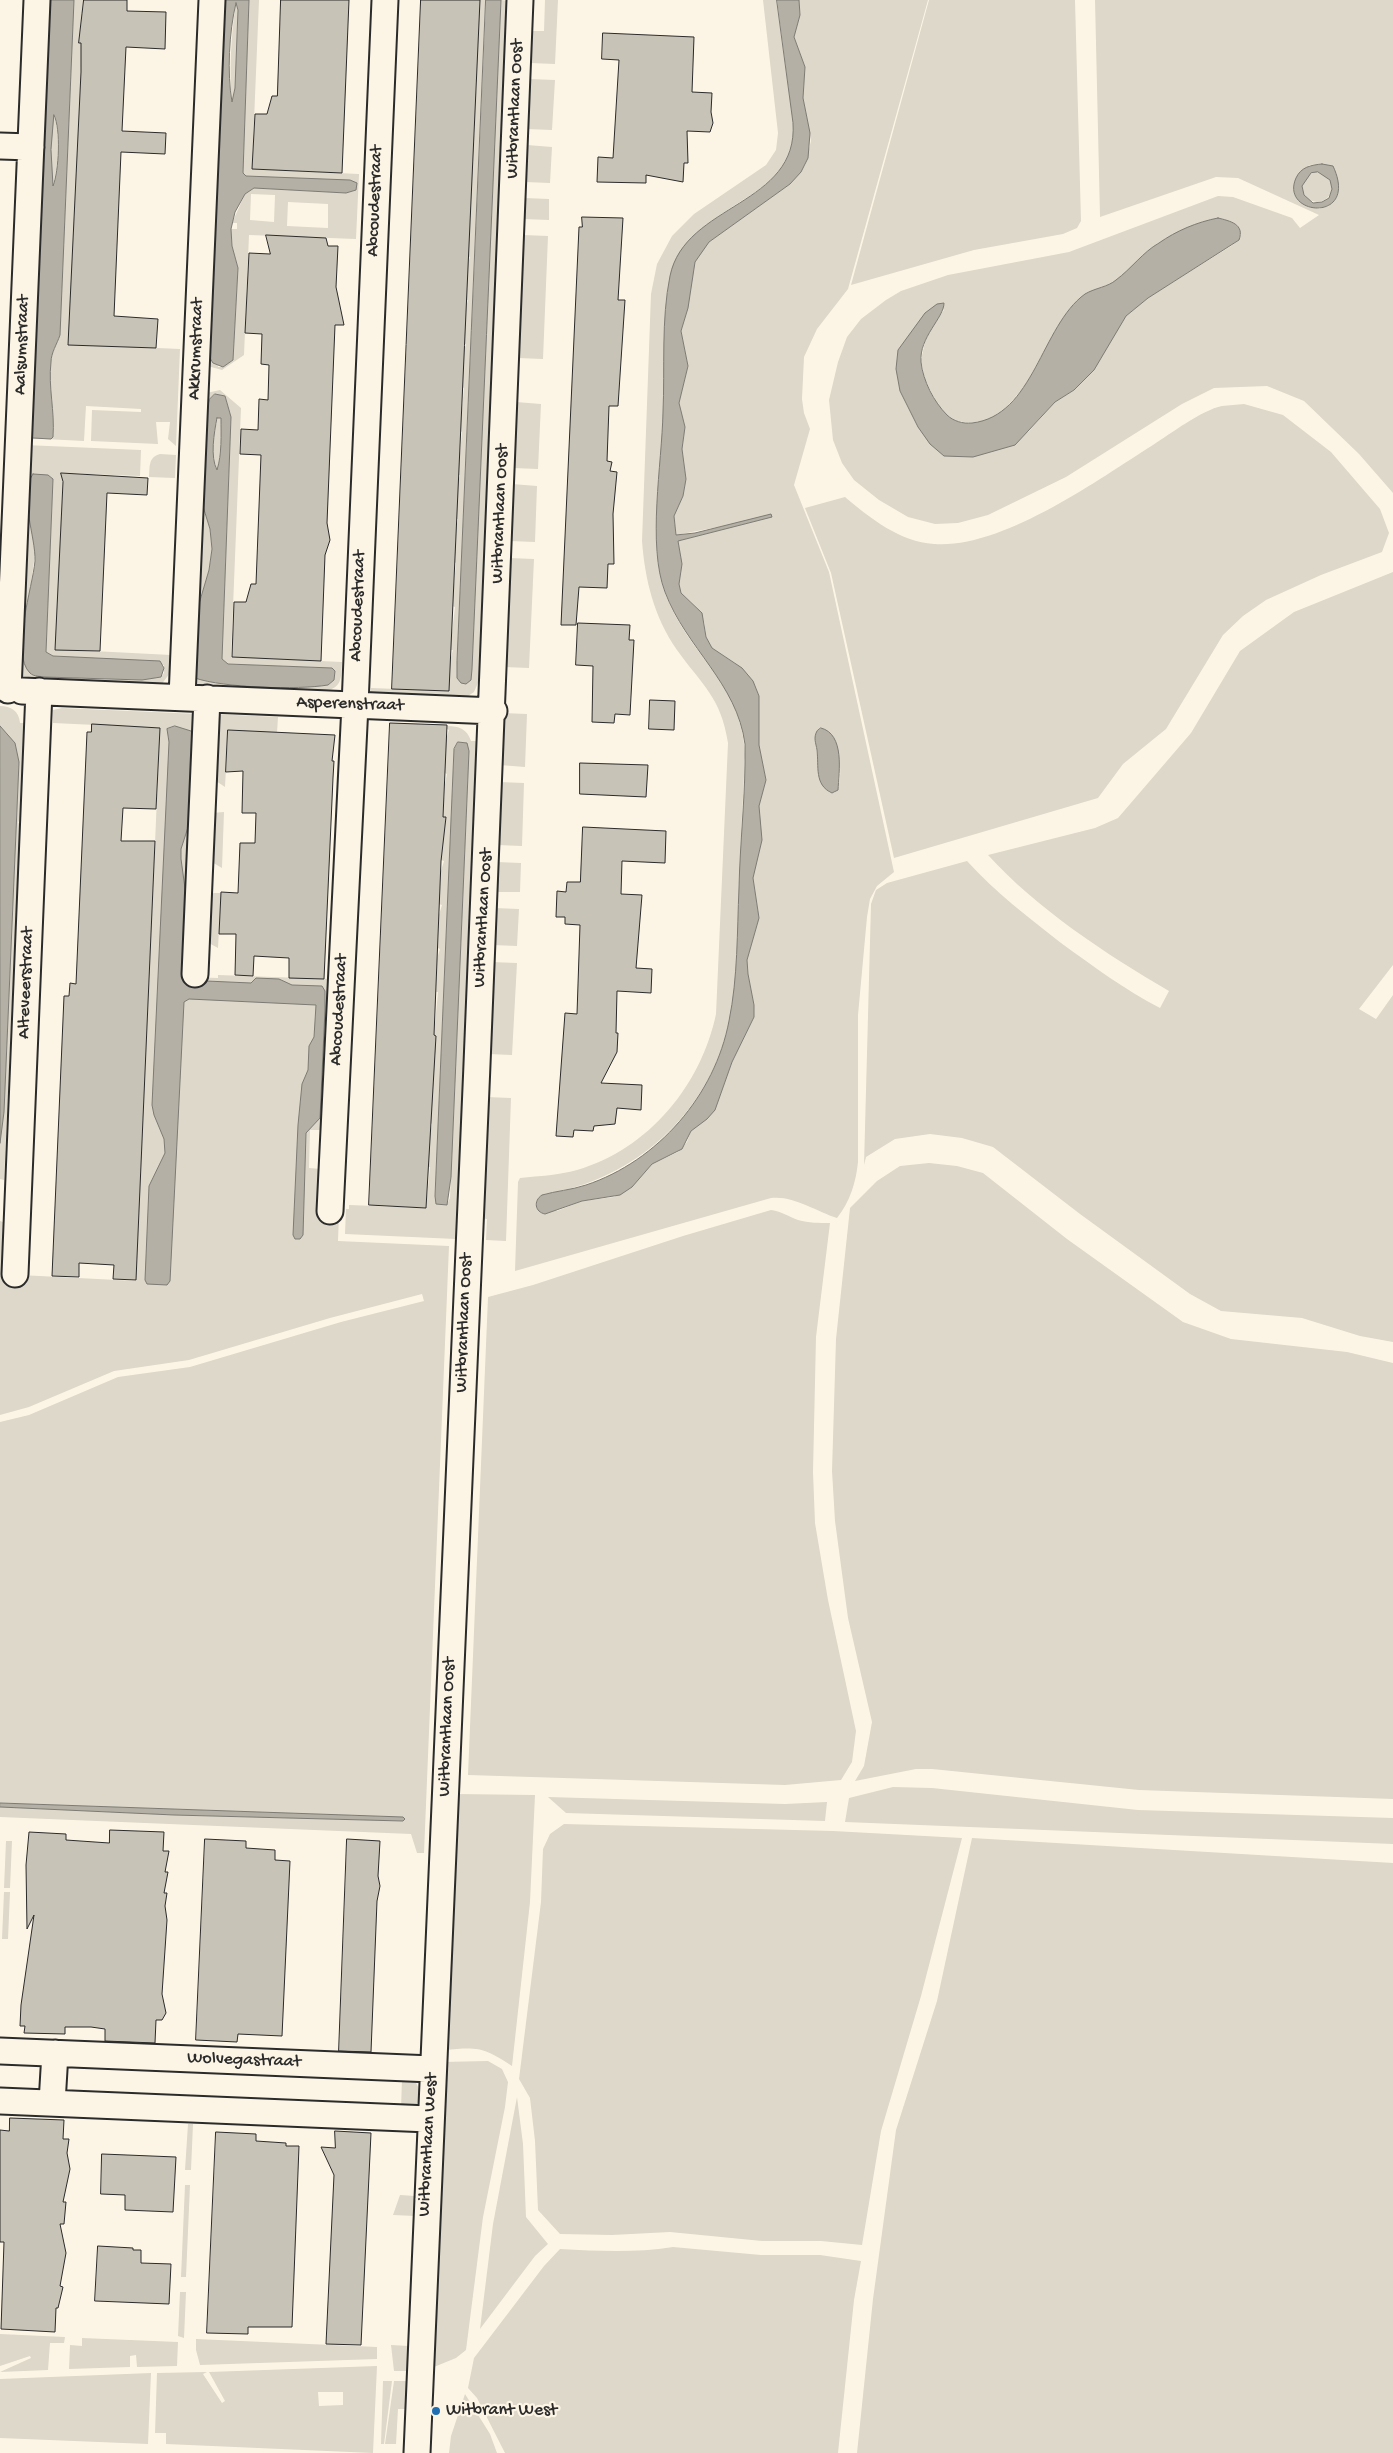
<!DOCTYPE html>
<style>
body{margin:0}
canvas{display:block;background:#fcf5e5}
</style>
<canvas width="1393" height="2453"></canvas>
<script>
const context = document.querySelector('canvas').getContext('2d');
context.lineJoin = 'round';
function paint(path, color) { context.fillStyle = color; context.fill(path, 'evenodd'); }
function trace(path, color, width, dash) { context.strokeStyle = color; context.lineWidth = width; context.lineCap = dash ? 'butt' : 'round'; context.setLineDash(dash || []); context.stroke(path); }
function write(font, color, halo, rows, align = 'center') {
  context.font = font + ' "Gochi Hand",sans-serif'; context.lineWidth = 4.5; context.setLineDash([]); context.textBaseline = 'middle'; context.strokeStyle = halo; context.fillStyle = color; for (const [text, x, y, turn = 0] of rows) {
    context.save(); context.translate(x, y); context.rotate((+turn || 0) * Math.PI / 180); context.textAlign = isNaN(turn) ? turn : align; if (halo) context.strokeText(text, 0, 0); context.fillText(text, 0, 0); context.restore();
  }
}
paint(new Path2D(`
 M44,0l-11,438 18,1 2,-2c2,-26 -5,-50 -3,-76 2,-8 7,-17 10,-26l14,-335h10l-1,13h-2l2,1 -3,29h2l-13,300 -2,1 113,5 -4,97 -8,-7 2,-17h-14l2,22 -67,-3 1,-31 49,2v-3l-55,-3 -2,35 -59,-3z
 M249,0h10l-7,169 107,5 -3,65 -107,-4 -5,120 -22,15 -18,-5 6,-136 8,138h4l11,-7 5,-92 -6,-22 -1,-17h6v-6h-5l13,-29 9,-6 92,5 10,-3v-7l-110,-7 -3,-3zM251,194l24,1 -1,27 -24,-2zM288,202l40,2v24l-41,-2z
 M480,0h6l-29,661 15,8 29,-669 9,1 -30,677 -6,14 -9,6 -94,-4v-6l78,3 1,-30 3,-11h-3l5,-43 -3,-1 4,-43 -2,-1 2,-33 2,-10h-2l1,-33 3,-11h-2l4,-43 -2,-1 4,-43 -2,-1 1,-33 3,-10h-2l1,-33 3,-11h-3l2,-33 3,-10 -3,-1 4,-43 -2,-1 2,-33 2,-10h-2l4,-43 -2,-1 4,-43 -2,-1z
 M545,0h13l-3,64 -25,-1 1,-32h13z
 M763,0h14c4,28 7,55 11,83 3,21 10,46 4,67 -6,20 -21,31 -38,43 -49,32 -83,47 -88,112 -3,40 -1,81 -3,121 -2,52 -16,117 2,167 23,62 78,92 80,162 -2,45 -5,91 -6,136 -2,43 -1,89 -10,132 -20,90 -94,157 -184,171l12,17 25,-10 32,-4 17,-10 21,-23 26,-12 9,-10 4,-11 24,-22 17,-47 22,-45v-12l-6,-31 -1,-14 12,-42 -6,-40 2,-17 5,-14 -1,-41 7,-26 -7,-35v-49l-3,-8 -21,-25 -23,-15 -6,-11 -2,-16 -8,-14 -15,-14 -2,-9 3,-20 -4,-23 93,-24 -95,18 -2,-19 9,-20 3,-17 -4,-30 3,-22 -6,-24 9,-37 -7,-35 5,-16 6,-45 6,-16 11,-12 81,-58 15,-19 6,-24 -8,-43 2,-31 -11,-30 6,-22 -1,-15h129l-80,289 -31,40 -13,28 -2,42 2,14 6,16 -16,56 35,87 65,300 -17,14 -7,13 -3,18 -9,98v147c-2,20 -8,40 -21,56 -21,-7 -45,-23 -66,-20l-256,73 3,-89 2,-4c20,-2 39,-3 57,-8 72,-21 124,-85 139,-156l12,-271c-7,-46 -26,-58 -51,-93 -23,-33 -32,-70 -35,-109l9,-247 6,-30 15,-28 22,-22 72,-49 10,-15 2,-17zM819,729h5c14,9 23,52 10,64h-4l-9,-10 -6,-45z
 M929,0h146l6,221 -4,7 -14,6 -89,16 -123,35z
 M1095,0h298v493l-34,-39 -55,-53 -37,-15 -53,2 -32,16 -116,73 -78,38 -30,8 -23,1 -27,-7 -29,-17 -25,-20 -12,-17 -9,-23 -4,-40 9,-38 9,-25 14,-18 25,-19 15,-9 47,-16 121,-23 149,-56 15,1 59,21 8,10 19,-13 -81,-37 -22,-1 -116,40zM1322,164l17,22 -10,20 -10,3 -23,-13 13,-31zM1241,234l-2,6 -8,6 -83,52 -22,18 -52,74 -19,12 -27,30 -110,-5 -18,-36 37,-87 7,6 -11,14 -8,18 -4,18 4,20 15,29 12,11 17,3 19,-3 15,-9 21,-24 21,-37 41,-56 29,-12 43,-39z
 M236,2l2,8 -3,78 -3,16c-3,-34 -1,-68 4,-102z
 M529,79l26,1 -3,50 -25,-1z
 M54,114c6,22 5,52 -2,74 -1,-24 -5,-52 2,-74z
 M527,145l25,2 -2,36 -25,-1z
 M1302 187a15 15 0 1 1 30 0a15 15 0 1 1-30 0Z
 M524,198l25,1v21l-26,-1z
 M523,235l25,1 -5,123 -25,-1z
 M220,390l21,18 -10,249 111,5c-1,12 1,26 -15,28v4l-120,-4c-11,-4 -16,-11 -17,-22l12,-274zM215,394l10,2 6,21 -9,242 6,5 104,4 3,3 -1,9 -6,5c-30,5 -104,3 -132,-7l-2,-3 2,-61 13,-44 3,-21 -2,-20 -9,-29 4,-76 4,-24z
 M516,402l25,2 -3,65 -25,-1z
 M1244,404l39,11 48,37 49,57 9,24 -7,19 -61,23 -55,25 -23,16 -20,19 -57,94 -43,35 -25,34 -204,60 -63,-285 -26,-65 40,-11c25,21 55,45 89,47 68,5 162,-63 219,-99 17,-11 49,-35 69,-39 7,-1 15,-1 22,-2z
 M218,417h3c0,18 0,36 -4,53 -8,-11 -3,-38 1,-53z
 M25,445l116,5 -1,26 -79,-3 2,2 -7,173 -2,1 117,6 -1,18 -9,12 -135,-5 -7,-6zM48,475l5,4 -7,173 7,4 111,9v8l-3,4 -19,3 -97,-3 -13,-2 -8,-12 -2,-11 14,-106z
 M160,454l16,1 -1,23 -26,-1c1,-10 -1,-20 11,-23z
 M512,484l25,2 -2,56 -25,-1z
 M509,558l25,1 -5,109 -25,-1z
 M1393,572v393l-34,44 17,10 17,-24v347l-33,-6 -58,-18 -81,-7 -31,-17 -110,-80 -87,-67 -31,-9 -32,-4 -35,5 -29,18 -2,8 7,-261 5,-14 11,-7 80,-22c28,31 61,56 94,82 32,23 64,47 99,65l9,-17c-62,-36 -133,-83 -181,-136l107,-27 23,-10 73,-85 49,-82 54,-39z
 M0,706c11,0 19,5 20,17h4l-4,94 -2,6 2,1 -16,356 -4,-1v-36l4,-31 15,-350 -19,-36z
 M62,708l137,6 -11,263 30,1v-3l111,4 -6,151h-13l-1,38 12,1 18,46 -1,26 111,5 -25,607h-7l-6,-19 -411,-17v-10l174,8 229,6v-4l-403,-14v-381l29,-7 89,-38 72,-10 151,-45 83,-21 -2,-7 -92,24 -141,42 -75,11 -85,36 -29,8v-194l3,1 -2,52 135,7 24,-553 -107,-5v-13z
 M502,713l25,1 -2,53 -25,-2z
 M212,714l66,3 -1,16 -49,-3 -3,57 -12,-8z
 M447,726c12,0 20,3 24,15h7l-22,498 -111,-5 1,-25h3v-4l77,3 4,-41h-2l2,-33 2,-10 -2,-1 1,-33 3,-10 -2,-1 4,-43 -2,-1 4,-43h-2l1,-33 3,-10 -2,-1 1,-33 3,-10 -3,-1 2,-33 3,-10 -3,-1 5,-43h-3l2,-33 2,-10 -2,-1 1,-33 3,-10 -2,-1zM458,742h6l5,9 -19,447 -3,6h-10l-2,-8 19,-447z
 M499,782l25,1 -2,63 -25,-1z
 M224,812l-2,56 -12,-7 2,-48z
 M496,862l25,1 -1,29h-25z
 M214,893h7l-3,55 -11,-6 2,-48z
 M494,908l25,1 -2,37 -25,-1z
 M491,962l26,1 -5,92 -24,-1z
 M486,1097l25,1 -5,143 -20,-1 1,-21 -6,-1z
 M929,1163l28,3 26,7 84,66 116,83 48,17 116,13 46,11v436l-254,-9 -207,-21h-16l-61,12 9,-15 8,-44 -24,-104 -13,-97 -3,-50 4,-132 14,-131 27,-27 23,-15z
 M771,1210c12,2 16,6 27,10 11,3 21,3 32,3l-14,114 -3,135 2,51 13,77 28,131 -4,31 -11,18 -56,5 -317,-10 20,-478 45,-12 150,-49z
 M893,1787l39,1 206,22 255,8v26l-548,-22 4,-24z
 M455,1794l80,1 -5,107 -18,164c-29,-19 -33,-19 -68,-16z
 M548,1797l237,7 42,-2 -2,19 -259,-8z
 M564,1824l269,7 129,7 -41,158 -40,135 -19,114 -41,-4h-59l-92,-9 -58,3 -52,-1 -22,-24 -3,-69 -5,-43 -11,-19 22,-177 2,-53 7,-15z
 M972,1838l421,25v590h-536l16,-154 23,-169 41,-129z
 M6,1841h6l-2,47h-6z
 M4,1892h6l-2,47h-6z
 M488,2061l14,8 6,13 -3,25 -22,110 -17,133 -10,8 -27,11 13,-307z
 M402,2078l14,5c5,8 5,17 -1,24l-14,3z
 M517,2097l6,47 3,73 22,27 -13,12 -55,73 13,-105z
 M188,2124h5l-2,46h-6z
 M185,2185h5l-4,92h-5z
 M400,2195l15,1v20l-22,-1z
 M673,2247l88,8h59l41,6 -7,39 -16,153h-333l-28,-55 -9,-10 6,-30 70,-92 16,-17c38,2 75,4 113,-2z
 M180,2292h6l-2,46 -6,-2z
 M0,2330v4l65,3 -1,6h-14l-2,27 -48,2 31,-14 -1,-2 -30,10z
 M82,2338l96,4 -1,24 -40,1 -1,-12 -6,1v11l-61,2 1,-24 12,1z
 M196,2339l181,8v12l-177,6 -4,-15z
 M391,2345l18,1 -1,25h-14z
 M377,2366l-4,87 -207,-9v-11h-11l2,-60 50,-1 -4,2 19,29 3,-2 -16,-29zM318,2392h25v13l-24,1z
 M151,2373l-3,71 -148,-6v-59z
 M383,2381h9l-8,63h-3z
 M394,2381h13l-1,28h-8l-2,35h-11z
 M465,2394l25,40 7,19h-48l2,-17z`), '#ded8ca');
const water = new Path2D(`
 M49,0h25l-14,335c-3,9 -9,18 -9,27 -3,25 4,49 2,75l-2,2 -18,-1 -3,-2zM54,115c7,14 5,56 -1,71l-2,-36z
 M223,0h26l-6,173 3,3 104,4 7,3 -1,7 -10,3 -92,-5 -9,6 -10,18 -4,17 1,17 6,22 -5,92 -10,7 -10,-4 -5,-8zM236,3l2,7 -3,78 -3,14c-5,-28 -3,-71 4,-99z
 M486,0h15l-29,669 -1,11 -5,4 -5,-1 -4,-5v-17z
 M777,0h22l1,15 -6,22 11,30 -2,31 7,35 -2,25 -7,14 -11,12 -81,58 -14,20 -7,46 -7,23 7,35 -9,37 6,24 -3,22 4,30 -3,17 -9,20 2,19 19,-2 76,-19 1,3 -94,24 4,23 -3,20 2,9 21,20 4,24 6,11 30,20 11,13 6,15v49l7,35 -7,26 3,34 -9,38 6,40 -12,42 1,14 6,31v12l-22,45 -17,48 -8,9 -16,12 -9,18 -30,15 -20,23 -12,8 -38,6 -37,13c-10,-2 -12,-13 -3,-19 14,-4 29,-5 44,-10 72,-24 129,-90 143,-164 9,-44 8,-89 10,-133 1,-48 7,-96 6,-144 -8,-61 -59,-96 -80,-152 -18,-47 -3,-128 -2,-180 2,-44 -2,-92 7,-136 15,-73 129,-70 123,-153z
 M1322,164l11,2c27,58 -54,50 -37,12 5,-11 15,-13 26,-14zM1318,172l12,8 2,9 -3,9 -7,4 -9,1 -9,-8 -2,-9 9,-13z
 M1218,218c12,3 27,6 21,22l-91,58 -22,18 -32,54 -20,20 -19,12 -40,43 -42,12 -29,-1 -14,-12 -12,-17 -18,-36 -4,-22 2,-19 27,-37 12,-9 7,-1c0,15 -25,34 -23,59 2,19 13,40 26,53 6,6 16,9 25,8 62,-7 69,-97 113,-129 10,-6 23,-7 31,-14 15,-11 27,-28 43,-37 17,-12 38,-21 59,-25z
 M215,394l10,2 6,21 -9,242 6,5 104,4 3,3 -1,9 -6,5c-30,5 -104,3 -133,-7l-1,-3 2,-61 13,-44 3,-21 -2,-20 -9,-29 4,-76 4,-24zM217,418h4c0,17 1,36 -4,52 -7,-13 -3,-37 0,-52z
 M33,474l15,1 5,4 -7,173 7,4 107,5 4,7 -3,9 -19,3 -97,-3c-5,-1 -11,0 -15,-4 -20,-19 3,-87 5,-112 1,-24 -17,-67 -2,-87z
 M0,726l15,17 4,19 -15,350 -4,31z
 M175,726l16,5 4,6 -4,81 -10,31v10l6,44 -3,77 67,3 5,-5 23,1 13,6 30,1 3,5v18l-5,109 -14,15 -3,102 -3,4h-5l-2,-4 5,-110 4,-41 6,-14 1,-24 5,-9 2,-32 -127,-6 -5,3 -14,279 -3,4 -20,-1 -2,-4 4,-94 16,-33 -1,-14 -10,-24 -2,-10 17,-363 -2,-13z
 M821,728c24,6 18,44 17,62l-6,3c-18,-8 -13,-27 -15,-43 -1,-7 -4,-12 0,-19z
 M458,742l9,1 2,8 -18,426 -4,28 -11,-1 -1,-8 19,-447z
 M0,1803l403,14 2,2 -2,2 -229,-6 -174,-8z`);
paint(water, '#b4b0a5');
trace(water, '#7d7b74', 1);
const building = new Path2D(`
 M84,0h43v11l39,1 -1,37 -39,-2 -4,84 44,2 -1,21 -44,-2 -7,164 44,3 -2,29 -88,-3 13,-273v-29h-2z
 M281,0h68l-7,173 -90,-4 3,-55h12l5,-18h5z
 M421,0h59l-31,691 -57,-2z
 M603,33l91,4 -2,55 20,1 -1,19 2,11 -3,9 -23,-1 1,32h-4l-1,19 -37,-7v8l-49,-1 1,-25 15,1 6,-98 -17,-1z
 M582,217l41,1 -5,82h7l-7,106h-9l-2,55 5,1 -2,9 7,1 -4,42 1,50h-6l-1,24 -28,-1 -3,38h-15l18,-398h3z
 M266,235l60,3 2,8h10l-2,41 8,38h-9l-8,198 3,17 -5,15 -4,106 -89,-4 2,-55h12l5,-18h5l5,-129 -21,-1 1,-25 17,1 1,-31 9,1 1,-35 -8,-1 1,-30 -17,-1 4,-80 21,1z
 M61,473l87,5 -1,17 -40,-2 -7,158 -45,-1 8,-168z
 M578,623l52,2 -1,15h5l-4,75 -15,-1 -1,9 -22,-1 1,-56 -17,-1z
 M650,700l25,1 -1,29 -25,-1z
 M390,723l57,2 -4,92h3l-5,44 -7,174 2,1 -10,172 -57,-3z
 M92,724l68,4 -4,81 -33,-1 -2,33h34l-19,439 -23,-1 1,-14 -35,-2v14l-27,-1 12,-280h5l1,-13 6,1 11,-252h4z
 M228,730l107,5 -3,26h2l-1,17 -9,201 -35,-1v-20l-18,-1 -17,-1 -1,20 -18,-1 1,-41h-17l2,-42 17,1 2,-50h15l1,-30h-14l1,-42 -17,1z
 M580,763l68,2 -2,32 -66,-3z
 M583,827l83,4 -1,32 -43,-2 -1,33 21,1 -6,73 16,1 -1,24 -34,-2 -1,42h2l-1,19 -16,31 41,2 -1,25 -24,-2 -2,16 -21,2 -1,5 -19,-1 -1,7 -17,-1 9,-123 12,1 3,-89 -15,-1v-7h-9l1,-26 9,1 1,-10h13z
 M110,1830l54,2 -1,19h6l-4,21h3l-4,21h3l-2,13 2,14 -5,74 4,19 -4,7h-6l-1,23 -50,-2v-12l-14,-2h-26v7l-41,-1 1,-7h-5l1,-21 13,-90 -7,14 -1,-64 3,-33 37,2v6l43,3z
 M205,1839l41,2v7l29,2v10l15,1 -8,175 -44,-2 -1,8 -41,-2z
 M347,1839l33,2 -2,35 2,10 -3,15 -6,151 -32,-1z
 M10,2118l54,2 -1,19h6l-2,14 3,16 -7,33h3l-2,22h-4l6,29 -6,33 3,1 -5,21h-2l-1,24 -54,-3 3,-87h-4v-112l9,1z
 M335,2131l36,2 -10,212 -35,-1 8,-169 -13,-28 14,1z
 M216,2132l40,2v7l30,2v3h13l-7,181h-44v7l-41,-1z
 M102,2154l74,3 -3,55 -48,-2v-15l-24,-1z
 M98,2246l35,2v2h8v13l30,1 -2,40 -74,-3z`);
paint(building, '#c8c3b7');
trace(building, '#2b2b2b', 1);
const minor = new Path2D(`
 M0,146l31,1
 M8,690l29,-690
 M22,691l472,20
 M182,697l30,-697
 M195,974l12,-276
 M330,1211l25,-506 30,-705
 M15,1274l24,-583
 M0,2051l432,18
 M0,2101l429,18
 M52,2103l3,-50
 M417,2453c34,-818 73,-1635 103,-2453`);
trace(minor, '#2b2b2b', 29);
trace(minor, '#fcf5e5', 25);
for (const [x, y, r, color] of [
 [436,2411,5,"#1f6fb2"]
]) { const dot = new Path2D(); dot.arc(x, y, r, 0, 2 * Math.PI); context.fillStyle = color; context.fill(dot); trace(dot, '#fcf5e5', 2); }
write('18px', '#2b2b2b', '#fcf5e5', [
 ["Witbrantlaan Oost",516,109,-88],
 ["Abcoudestraat",376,201,-88],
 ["Aalsumstraat",23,345,-88],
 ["Akkrumstraat",197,349,-88],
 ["Witbrantlaan Oost",501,514,-88],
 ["Abcoudestraat",359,606,-88],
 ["Asperenstraat",350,705,2],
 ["Witbrantlaan Oost",484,918,-87],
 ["Alteveerstraat",27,983,-88],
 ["Abcoudestraat",340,1010,-87],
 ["Witbrantlaan Oost",465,1323,-88],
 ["Witbrantlaan Oost",448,1727,-88],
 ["Wolvegastraat",244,2061,2],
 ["Witbrantlaan West",429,2145,-87]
]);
write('18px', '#2b2b2b', '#fcf5e5', [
 ["Witbrant West",446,2411]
], 'left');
</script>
